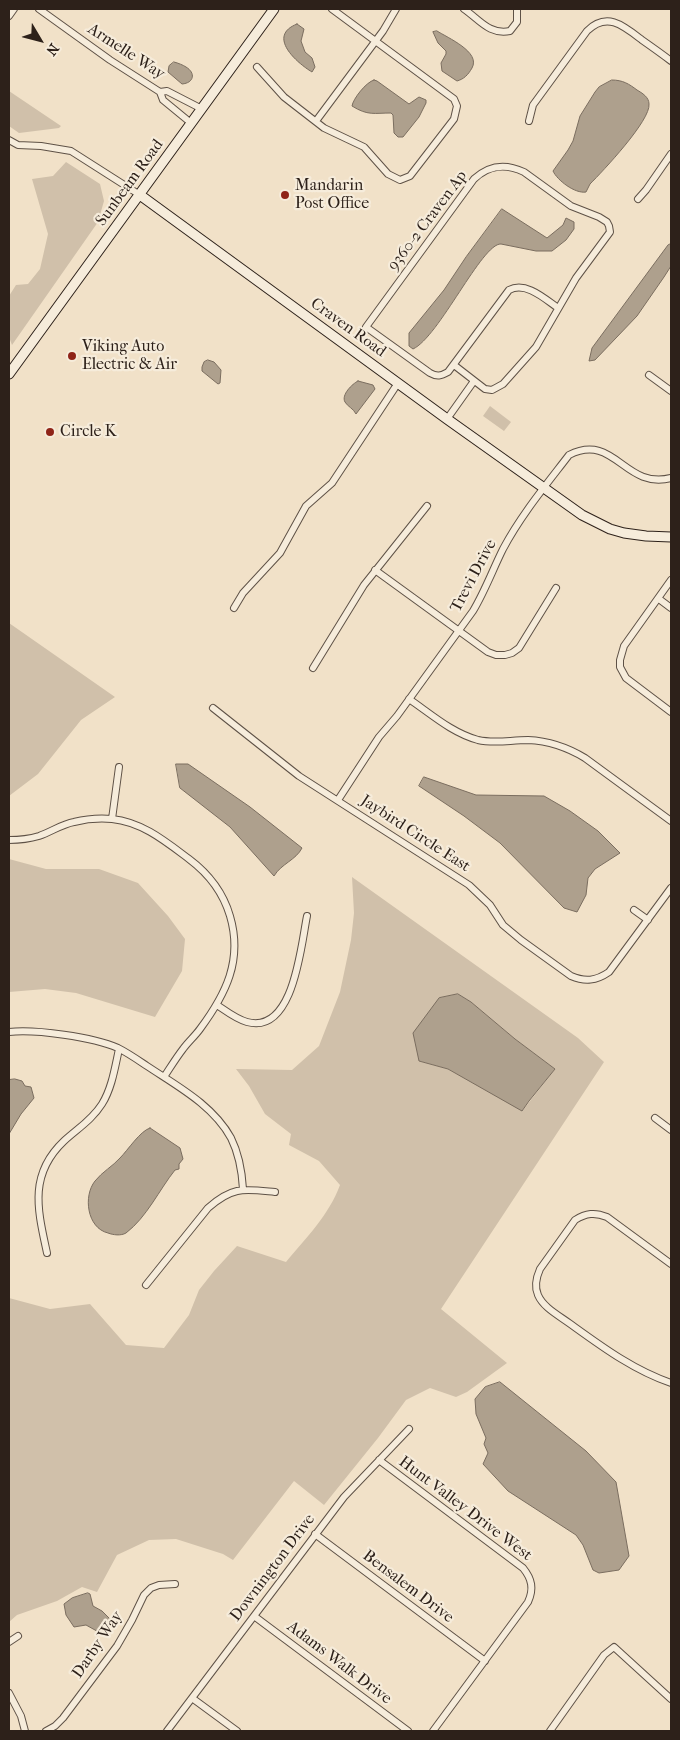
<!DOCTYPE html>
<style>
body{margin:0}
#map{position:relative;width:680px;height:1740px;overflow:hidden;background:#f1e1c8;font-family:"IM FELL French Canon",serif}
canvas{display:block}
.frame{position:absolute;inset:0;border:10px solid #2d211a;pointer-events:none}
.north{position:absolute;left:15px;top:15px;width:50px;height:50px;-webkit-text-stroke:4px #f6ecdb;paint-order:stroke;rotate:127deg;font-size:14px;font-weight:700;line-height:20px;text-align:center;color:#2d211a}
.north::after{content:'';display:block;margin:auto;width:18px;height:22px;background:#2d211a;clip-path:polygon(50% 0,100% 100%,50% 72%,0 100%)}
</style>
<div id="map">
<canvas width="680" height="1740"></canvas>
<div class="frame"></div>
<div class="north">N</div>
</div>
<script>
const context = document.querySelector('canvas').getContext('2d');
context.lineJoin = 'round';
function paint(path, color) { context.fillStyle = color; context.fill(path, 'evenodd'); }
function trace(path, color, width, dash) { context.strokeStyle = color; context.lineWidth = width; context.lineCap = dash ? 'butt' : 'round'; context.setLineDash(dash || []); context.stroke(path); }
function write(font, color, halo, rows, align = 'center') {
  context.font = font + ' "IM FELL French Canon",serif'; context.lineWidth = 4.5; context.setLineDash([]); context.textBaseline = 'middle'; context.strokeStyle = halo; context.fillStyle = color; for (const [text, x, y, turn = 0] of rows) {
    context.save(); context.translate(x, y); context.rotate((+turn || 0) * Math.PI / 180); context.textAlign = isNaN(turn) ? turn : align; if (halo) context.strokeText(text, 0, 0); context.fillText(text, 0, 0); context.restore();
  }
}
paint(new Path2D(`
 M9,91l52,35 -2,2 -40,5 -10,-7z
 M66,162l34,22 4,17 -6,21 -86,123 -3,-8v-41l7,-11 12,-1 12,-15 8,-35 -16,-55 21,-3z
 M490,406l21,16 -7,9 -21,-15z
 M9,623l106,74 -34,23 -43,54 -29,22z
 M9,859l37,10h53l39,14 30,33 17,23 -3,32 -27,46 -79,-24 -31,-4 -36,3z
 M352,877l226,161 26,24 -163,247 66,54 -40,29 -11,5 -26,-9 -24,12 -28,38 -54,67 -30,-24 -61,79 -10,-6 -47,-15 -27,1 -32,15 -20,37 -15,-5 -25,14 -40,14 -8,7v-324l41,11 40,-5 36,41 38,3 25,-33 10,-25 15,-19 23,-25 49,16c20,-24 43,-47 54,-77l-21,-24 -30,-16 2,-11 -26,-20 -16,-28 -13,-17 56,1 27,-24 21,-54 11,-52 3,-27zM458,994l13,8 44,37 40,30 -32,41 -75,-41 -29,-8z`), '#d0c0aa');
const water = new Path2D(`
 M297,24l7,5 -3,12 4,11 7,6 3,9 -3,5c-15,-9 -46,-36 -15,-48z
 M437,31c11,7 44,21 35,37 -4,7 -8,11 -15,13l-15,-10 -1,-8 5,-9v-3l-8,-8 -5,-11z
 M174,62c4,1 9,3 12,5 10,6 8,16 -4,17l-14,-12 1,-6z
 M374,80l3,1 32,23 10,-7 7,3v3l-7,14 -16,20h-5l-4,-4 -1,-18 -2,-2c-17,0 -23,3 -39,-7 1,-7 14,-24 22,-26z
 M612,80c11,0 17,4 25,10 5,3 12,7 12,14 2,16 -46,67 -59,80l-4,8c-11,2 -29,-12 -33,-21l15,-21 5,-9 7,-25 15,-24 4,-5z
 M502,209l45,29 16,-13 3,-7 8,4v7l-8,11 -14,11h-16l-35,-7c-19,-1 -62,93 -88,105l-4,-3v-13l35,-43 22,-33z
 M671,244v22l-7,11 -27,39 -42,44 -6,1 3,-13 76,-103z
 M208,360l6,2 7,8 -1,13 -2,1 -16,-13v-4l2,-5z
 M358,381l15,4 2,4 -19,25c-2,-5 -9,-8 -11,-12 -4,-7 7,-18 13,-21z
 M176,764h12l62,43 52,41c-6,12 -21,16 -28,28l-44,-49 -50,-39z
 M424,777l52,18 68,1 26,15 28,20 22,22 -25,16 -7,9 -2,17 -9,17 -13,-4 -64,-65 -36,-27 -45,-30z
 M458,994l13,8 44,37 40,30 -26,32 -7,10 -74,-42 -29,-8 -6,-28 26,-35z
 M15,1079l7,2 3,5 6,1 3,11 -13,16 -12,20v-54z
 M150,1128l30,20 3,11 -4,5v5l-4,1c-16,20 -28,47 -49,63 -5,3 -13,2 -18,0 -21,-5 -25,-37 -13,-52 7,-9 18,-15 25,-23 8,-8 20,-27 30,-30z
 M500,1382l86,69 30,31 13,74 -10,14 -20,3 -6,-3 -10,-25 -7,-10 -68,-44 -25,-27 5,-11 -4,-9 2,-6 -10,-24 -1,-15 10,-12z
 M88,1593l2,1 3,12 9,5 10,10 -4,11 -4,3 -18,-10 -12,2 -8,-12 -2,-11 8,-6z`);
paint(water, '#aea08d');
trace(water, '#7a6d5f', 1);
const street = new Path2D(`
 M39,9l71,51 50,32 7,-1 35,18
 M464,9c16,11 25,26 46,22l7,-9v-13
 M9,16l5,-7
 M257,67l27,30 40,31 40,19 24,27 12,6 10,-4 44,-57 3,-13 -3,-7 -122,-90
 M160,92l3,8 28,23
 M316,121l67,-90 13,-22
 M529,121l4,-16 54,-74c20,-20 37,-5 55,9 10,7 20,14 29,21
 M9,140l9,5 23,1 30,5 69,44
 M638,199l8,-9 25,-36
 M454,365l31,24 7,1 11,-6 33,-37 40,-69 34,-46 -1,-6 -2,-4 -8,-5 -28,-11 -47,-34c-19,-9 -35,-7 -50,7l-108,148 64,46c7,4 11,3 18,-1l61,-82c17,-9 36,9 49,18
 M649,375l22,16
 M447,419l27,-38
 M375,570l113,82 8,3h9l7,-2 7,-5 37,-60
 M671,580l-47,66 -4,14v7l6,11 45,34
 M659,599l12,9
 M234,608l9,-15 37,-40 26,-47 26,-23 66,-100
 M313,668l51,-83 63,-79
 M409,699c22,15 43,34 69,41 17,4 32,0 50,0 21,1 39,7 57,18l86,63
 M213,708l86,68 170,109 21,20 13,20 18,15 50,36c14,6 25,5 38,-4l62,-84
 M338,800l41,-63 18,-21 76,-105c12,-20 20,-42 30,-62 18,-34 43,-64 66,-94 46,-23 55,35 102,23
 M112,819l7,-52
 M9,840c10,0 20,-1 30,-4 12,-4 23,-12 35,-14 12,-3 26,-4 38,-3 30,3 53,22 77,40 20,15 34,33 41,57 13,44 -4,78 -30,113 -5,7 -12,13 -17,20 -7,9 -13,19 -19,28
 M634,910l14,10
 M217,1005c9,6 19,14 30,17 47,13 54,-77 60,-106
 M9,1032c26,-3 84,5 109,16 10,5 20,12 29,18 30,20 66,39 84,72 8,16 11,34 12,51
 M655,1118l16,12
 M47,1253c-9,-42 -19,-78 17,-112 13,-12 28,-21 38,-37 10,-16 13,-37 17,-55
 M671,1264l-64,-47c-12,-5 -21,-4 -32,3l-35,49c-4,9 -6,17 -2,26 5,12 20,20 31,28 32,23 64,47 102,60
 M146,1285l62,-77c25,-22 36,-19 67,-16
 M379,1460l144,108c9,11 11,21 5,34l-95,129
 M315,1534l170,127
 M254,1616l154,115
 M9,1642l9,-6
 M9,1693l12,23 4,15
 M192,1698l45,33
 M46,1731l9,-5 8,-8 54,-72 15,-26 12,-25 7,-7 8,-3 16,-1
 M167,1731l177,-234 65,-68
 M550,1731l54,-76 10,-8 57,52`);
const secondary = new Path2D(`
 M140,195l307,224 135,96 28,14 14,4 22,3 25,1
 M9,374l265,-365`);
trace(street, '#5e5146', 8);
trace(secondary, '#2d211a', 11);
trace(street, '#f6ecdb', 6);
trace(secondary, '#f6ecdb', 9);
for (const [x, y, r, color] of [
 [285,195,5,"#8f2418"],
 [72,356,5,"#8f2418"],
 [50,432,5,"#8f2418"]
]) { const dot = new Path2D(); dot.arc(x, y, r, 0, 2 * Math.PI); context.fillStyle = color; context.fill(dot); trace(dot, '#f6ecdb', 2); }
write('16px', '#2d211a', '#f6ecdb', [
 ["Armelle Way",126,52,33],
 ["Sunbeam Road",130,183,-54],
 ["9360-2 Craven Ap",428,221,-53],
 ["Craven Road",348,328,36],
 ["Trevi Drive",474,576,-62],
 ["Jaybird Circle East",415,834,33],
 ["Hunt Valley Drive West",465,1509,37],
 ["Downington Drive",273,1568,-53],
 ["Bensalem Drive",408,1587,37],
 ["Darby Way",98,1645,-56],
 ["Adams Walk Drive",339,1663,37]
]);
write('16px', '#2d211a', '#f6ecdb', [
 ["Mandarin",295,186],
 ["Post Office",295,204],
 ["Viking Auto",82,347],
 ["Electric & Air",82,365],
 ["Circle K",60,432]
], 'left');
</script>
